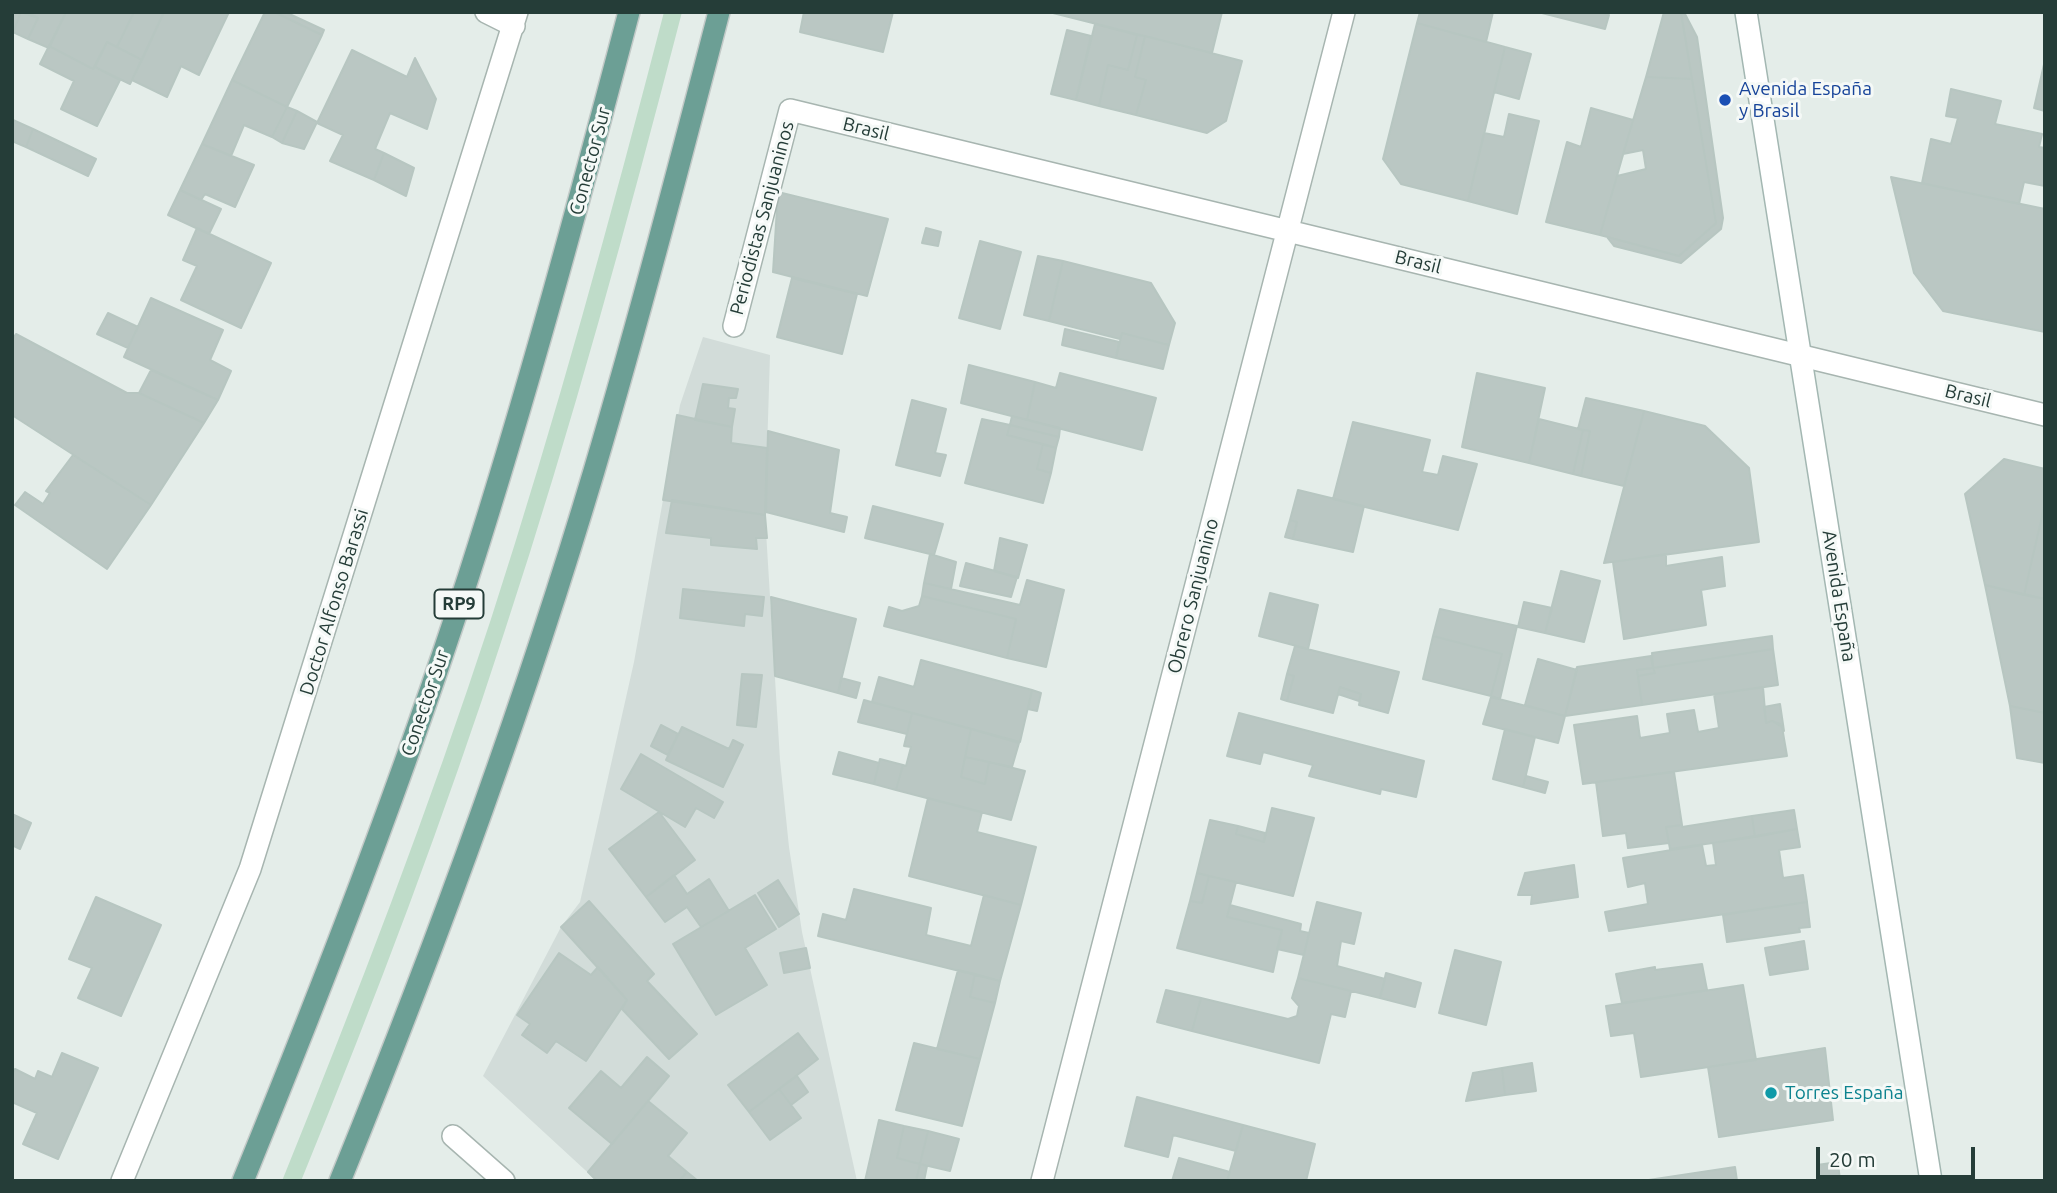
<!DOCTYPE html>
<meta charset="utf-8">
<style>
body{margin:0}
#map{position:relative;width:2057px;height:1193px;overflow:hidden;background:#e4ede9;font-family:Ubuntu,sans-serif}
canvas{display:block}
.frame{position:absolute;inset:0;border:14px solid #253d38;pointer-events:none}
.scale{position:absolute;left:1816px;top:1147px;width:159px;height:32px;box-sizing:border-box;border:4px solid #253d38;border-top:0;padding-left:9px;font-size:21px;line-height:24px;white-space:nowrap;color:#253d38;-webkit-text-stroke:5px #f5f9f7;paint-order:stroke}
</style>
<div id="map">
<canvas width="2057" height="1193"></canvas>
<div class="frame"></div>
<div class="scale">20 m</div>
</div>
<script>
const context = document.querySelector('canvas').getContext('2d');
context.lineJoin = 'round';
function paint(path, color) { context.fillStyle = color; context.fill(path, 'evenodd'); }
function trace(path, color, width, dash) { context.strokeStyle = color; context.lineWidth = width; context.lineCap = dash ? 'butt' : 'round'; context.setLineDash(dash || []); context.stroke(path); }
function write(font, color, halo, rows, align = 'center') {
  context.font = font + ' Ubuntu,sans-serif'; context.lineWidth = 6; context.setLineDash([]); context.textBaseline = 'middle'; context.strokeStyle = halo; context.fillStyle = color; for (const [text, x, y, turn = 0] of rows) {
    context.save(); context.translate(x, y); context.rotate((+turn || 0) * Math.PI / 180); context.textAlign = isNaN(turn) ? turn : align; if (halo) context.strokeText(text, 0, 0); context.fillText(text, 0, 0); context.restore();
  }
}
paint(new Path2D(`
 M703,337l67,18 -5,160 15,245 9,87 13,85 55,249h-260l-114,-105 78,-149 19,-25 54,-240 46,-257z`), '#d2dcd9');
paint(new Path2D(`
 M664,12h18c-54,208 -110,414 -177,618 -60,186 -130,370 -204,551h-19c75,-185 147,-372 209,-562 65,-201 120,-403 173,-607z`), '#bfdcc9');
const building = new Path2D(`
 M12,12h9l-8,20h-1z
 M21,12l17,6 -10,21 -15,-7z
 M26,12h40l-17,36 -21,-9 10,-21z
 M66,12h68l-17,35 -10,-5 -14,27 -44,-23z
 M134,12h30l-22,48 -25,-13z
 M164,12h65l-30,63 -18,-9 -14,31 -35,-17z
 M265,12h9l48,23 -35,72 -55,-27z
 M274,12h11l39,18 -2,5z
 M804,12h89l-10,40 -83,-20z
 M1049,12h173l-10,41z
 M1420,12h73l-7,30 -69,-19z
 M1538,12h62l9,3 -4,14z
 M1664,12h17l11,67 -46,-2z
 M1681,13l4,1 12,23 26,181 -2,11 -40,34 -67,-17 -7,-9 72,19 37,-33z
 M1417,23l88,24 -37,154 -67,-17 -18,-25z
 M1095,24l42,11 -9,35 -20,-5 -9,41 -23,-6z
 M1067,30l24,6 -15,64 -25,-6z
 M1137,35l8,1 -10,41 11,3 -10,35 -37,-9 9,-41 20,5z
 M1145,36l97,25 -16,60 -19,12 -71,-18 10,-35 -11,-3z
 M107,42l35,18 -12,24 -35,-17z
 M49,46l44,23 2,-2 25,13 -23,46 -36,-17 13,-28 -34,-17z
 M1505,47l26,7 -12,45 -25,-7z
 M352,50l55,27 8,-19 21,41 -9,30 -37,-16 -15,36 9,4 -10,27 -44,-19 13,-26 -26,-12z
 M2045,60v51l-11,-3z
 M1646,77l46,2 24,144 -37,33 -79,-21 17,-59 29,-7 -3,-19 -20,4z
 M232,80l55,27 -15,30 -28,-12 -13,31 -29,-12z
 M1951,89l50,12 -6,23 47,10 -3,13 6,1v38l-21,-4 -5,22 -97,-21 9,-44 20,5 7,-26 -12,-2z
 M287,107l10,4 -15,32 -10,-6z
 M1591,108l42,12 -33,115 -54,-13 21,-80 14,5z
 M297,111l20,11 -13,27 -22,-6z
 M1509,114l30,7 -22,93 -49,-13 16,-68 20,4z
 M13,120l20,9 -7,18 -14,-6z
 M33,129l63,30 -8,17 -62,-29z
 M202,144l52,21 -19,42 -30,-13 -4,6 -21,-10z
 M384,153l30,15 -8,28 -32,-16z
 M1891,177l154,32v123l-102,-21 -29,-38z
 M180,190l41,19 -12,25 -41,-19z
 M778,192l110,27 -21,77 -94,-24z
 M197,228l74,35 -30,65 -60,-28 16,-34 -14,-6z
 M926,228l15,4 -3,14 -16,-3z
 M980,241l41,11 -21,77 -41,-11z
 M1038,256l25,5 -14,60 -25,-6z
 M1063,261l88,22 24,40 -6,22 -47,-12 -2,6 -71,-18z
 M792,278l65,16 -15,60 -65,-17z
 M151,298l72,32 -13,30 21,11 -13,29 -94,-43z
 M108,313l30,14 -10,21 -31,-14z
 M1065,329l54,13 -3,16 -54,-13z
 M1122,333l47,12 -6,24 -47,-11z
 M16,334l111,59h12l65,30 -53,82 -139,-90v-75z
 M969,365l66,17 -8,38 -66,-17z
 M151,370l67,30 -14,23 -65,-30z
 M1060,373l96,25 -14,52 -115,-30 8,-38 21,6z
 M1477,373l68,15 -16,75 -67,-16z
 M703,384l35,5 -2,9h-7l-1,10 7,1 -3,18 -37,-7z
 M1586,398l58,13 -20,75 -43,-10 9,-45 -12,-2z
 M912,400l34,9 -11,44 11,2 -6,21 -44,-11z
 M1644,411l61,15 44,42 10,74 -155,21z
 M677,415l55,12 -1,16 36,5 -2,67 -102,-15z
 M1012,416l48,12 -1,9 -49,-12z
 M982,419l28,6 -3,10 36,9 -6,25 14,4 -8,30 -78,-20z
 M1539,419l44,11 -10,44 -44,-11z
 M1353,422l77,18 -8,32 16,3 5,-19 34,8 -19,66 -125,-31z
 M1010,425l49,12 -3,11 -49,-13z
 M1583,430l7,1 -9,45 -8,-2z
 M768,431l71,19 -9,63 17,4 -3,15 -78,-20z
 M1043,444l13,4 -5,25 -14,-4z
 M73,455l78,50 -44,64 -92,-64 10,-13 18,12 7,-11 -4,-2z
 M2004,459l41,10v34l-21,92 -39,-10 -20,-91z
 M1298,490l66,16 -11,46 -60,-13 4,-17 -7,-2z
 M672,500l93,15 2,23h-11l1,11 -46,-4v-7l-45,-5z
 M2045,503v96l-21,-4z
 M873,506l70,18 -9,31 -69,-17z
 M1290,520l7,2 -4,17 -8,-2z
 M1000,538l27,7 -9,33 -24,-7z
 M930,554l26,8 -5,27 -27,-6z
 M1666,554v12l56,-9 3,29 -24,4 5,35 -82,14 -11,-77z
 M966,563l51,14 -6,20 -51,-11z
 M1561,571l39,10 -16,61 -39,-9z
 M1027,580l37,10 -18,77 -39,-9 9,-39 -94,-23 2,-13 96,22z
 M1985,585l60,14v114l-35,-7z
 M683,589l81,8 -2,19 -17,-2 -1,12 -64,-8z
 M1270,593l48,12 -10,44 -49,-13z
 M922,596l94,23 -9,39 -123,-32 5,-19 13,4 17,-5z
 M771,597l85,22 -18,74 -63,-17z
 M1524,602l28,6 -7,25 -27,-6z
 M1440,609l77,17 -17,73 -9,-3 11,-42 -69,-18z
 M1433,636l69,18 -11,42 -68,-17z
 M1772,636l1,13 -120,19 -1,-15z
 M1295,646l104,26 -11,41 -29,-8 2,-11 -21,-7 -7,26 -46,-12 7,-25 -7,-2z
 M1773,649l5,36 -136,20 -4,-29 17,-3 -2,-5z
 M1651,656l2,12 -16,2 5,35 -77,11 12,-49z
 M1538,659l39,11 -12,46 -40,-11z
 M921,660l111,30 -12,52 -148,-40 7,-25 35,10z
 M1653,668l2,5 -17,3 -1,-6z
 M742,674l20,1 -6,52 -19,-2z
 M1287,674l7,2 -7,25 -6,-2z
 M841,678l19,5 -4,15 -18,-5z
 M1340,687l21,7 -2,7 -21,-7z
 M1763,687l3,36 6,-2 10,6 5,29 -204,28 -9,-59 63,-9 3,22 30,-5 -3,-19 27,-4 4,22 21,-4 -5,-34z
 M1032,690l9,3 -4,18 -9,-2z
 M1491,697l74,19 -7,27 -75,-19z
 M864,700l48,13 -5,21 -49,-12z
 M1780,704l4,27 -4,-7 -8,-3 -6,2 -2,-16z
 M2010,706l35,7v50l-28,-5z
 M912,713l59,16 -10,48 24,7 4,-22 36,9 -14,49 -115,-30 7,-25 3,1 5,-19 -7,-1z
 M1239,713l185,48 -8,36 -35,-8 -1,5 -71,-18 4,-11 -50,-13 -3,12 -33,-8z
 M661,725l17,9 -10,21 -17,-9z
 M682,727l47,22 4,-9 10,5 -20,42 -57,-27z
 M971,729l48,14 -7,24 -47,-10z
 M1505,729l30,8 -12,50 -30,-8z
 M839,752l40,11 -5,21 -41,-10z
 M641,754l82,48 -9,16 -18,-10 -11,19 -64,-38z
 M965,757l24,5 -4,22 -24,-7z
 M880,759l23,6 -7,25 -22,-6z
 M1674,772l8,53 -16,2 3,16 -41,5 -2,-15 -23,3 -7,-54z
 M1526,776l22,6 -3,11 -22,-6z
 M928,798l54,14 -5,20 59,15 -15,58 -112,-29z
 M1272,808l42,10 -21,78 -96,-23 13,-53 28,6 -2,8 28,8z
 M1794,810l3,19 -42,8 -3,-21z
 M659,812l36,48 -49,37 -37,-48z
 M12,814l19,9 -11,26 -8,-4z
 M1752,816l3,21 -85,12 -4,-22 16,-2v2z
 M1238,826l27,7 -1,9 -28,-8z
 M1797,829l3,18 -21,3 4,28 20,-3 4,27 -198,29 -4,-19 43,-8 -3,-21 -17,4 -5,-29 79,-13 4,21 10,-1 -3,-22z
 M1574,865l4,32 -47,7 1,-9h-14l7,-22z
 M1197,873l12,3 -7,27 -12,-2z
 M674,875l13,19 22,-15 20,32 -28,16 -14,-20 -22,15 -19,-25z
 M1209,876l27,6 -9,35 55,13 -9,42 -96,-24 13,-47 12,2z
 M778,880l21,34 -20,13 -21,-34z
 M854,889l77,19 -5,27 45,11 13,-51 37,10 -21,76 -182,-45 5,-22 23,6z
 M755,895l21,34 -31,19 22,37 -51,30 -43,-71z
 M96,897l65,28 -40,91 -43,-18 14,-30 -23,-9z
 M589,901l65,73 -7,7 50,53 -28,25 -47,-50 5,-9 -66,-73z
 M1317,902l44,11 -7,31 -13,-3 -4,25 48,13 -5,19 -82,-20z
 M1807,902l3,25 -11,1 1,4 -73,10 -4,-27z
 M1230,905l71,19 -1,7 9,2 -5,22 -27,-6 5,-19 -55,-13z
 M1804,941l4,28 -38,6 -5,-27z
 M806,948l4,20 -26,5 -4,-20z
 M1455,950l46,12 -15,63 -47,-12z
 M559,953l32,22 7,-8 29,33 -41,61 -30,-20 -9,12 -25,-18 8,-11 -13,-9z
 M1702,964l5,26 -85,13 -6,-29 39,-7v3z
 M958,970l17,4 -5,23 25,6 -15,56 -43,-10z
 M1386,973l35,10 -6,24 -35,-9z
 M975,974l25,7 -5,22 -25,-6z
 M1298,978l53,13 -6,26 -14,-3 -12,49 -127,-32 9,-33 87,21 9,-3 2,-10 -7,-8z
 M1743,985l13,75 -115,17 -7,-44 -23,3 -5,-30z
 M1166,990l35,8 -9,33 -35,-9z
 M798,1033l20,26 -69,53 -21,-27z
 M914,1043l66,16 -18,67 -66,-16z
 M1825,1048l8,72 -114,17 -11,-70z
 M62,1053l36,15 -40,91 -35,-15 14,-31 -25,-11v-27l3,-6 20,10 3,-8 14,6z
 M647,1057l22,19 -57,68 -43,-36 32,-37 20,17z
 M1532,1063l4,28 -31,4 -3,-27z
 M1502,1068l3,27 -39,6 7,-28z
 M797,1076l11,16 -17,13 -12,-16z
 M779,1089l22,29 -31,22 -21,-28z
 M1137,1097l106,28 -7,26 -63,-16 -5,22 -43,-11z
 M648,1101l39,32 -19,23 19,16 -8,9h-82l-9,-9z
 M879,1120l25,6 -7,32 23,6 -4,17h-51z
 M1243,1125l72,19 -9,37h-79z
 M904,1126l24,5 -8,33 -23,-6z
 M928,1131l31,8 -9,32 -30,-7z
 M1179,1158l51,14 -3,9h-55z
 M1838,1162l2,19h-21l-2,-16z
 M920,1164l7,2 -3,15h-8z
 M1735,1167l2,14h-95z
 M687,1172l11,9h-19z`);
paint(building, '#bac7c3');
trace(building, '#b7c6c1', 2);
const street = new Path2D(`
 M486,12l28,14
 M734,326l56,-216 1255,305
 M453,1136l51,45
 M122,1181l128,-312 267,-857
 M1042,1181l302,-1169`);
const secondary = new Path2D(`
 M1746,12l185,1169`);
const primary = new Path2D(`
 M243,1181c81,-199 159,-399 225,-603 60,-187 111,-376 161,-566
 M340,1181c95,-233 182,-469 254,-710 45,-152 85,-305 125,-459`);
trace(street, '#a7b5b0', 24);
trace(secondary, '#a3b7b2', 24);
trace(primary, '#c2c9c7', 24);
trace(street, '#fff', 21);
trace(secondary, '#fff', 21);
trace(primary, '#6c9f95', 21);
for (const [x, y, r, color] of [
 [1725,100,7,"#1a4fb4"],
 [1771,1093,7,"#0f9aa8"]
]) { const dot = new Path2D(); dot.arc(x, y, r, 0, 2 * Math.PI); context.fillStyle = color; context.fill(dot); trace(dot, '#f5f9f7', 2.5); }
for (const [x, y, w] of [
 [459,604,49]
]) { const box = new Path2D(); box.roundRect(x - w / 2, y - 14.5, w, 29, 5); context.fillStyle = '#f5f9f7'; context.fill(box); trace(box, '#253d38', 2); }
write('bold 18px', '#253d38', null, [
 ["RP9",459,604]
]);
write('19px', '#164399', '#f5f9f7', [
 ["Avenida España",1739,89],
 ["y Brasil",1739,111]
], 'left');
write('19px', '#253d38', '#f5f9f7', [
 ["Brasil",866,129,14],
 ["Conector Sur",590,161,-75],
 ["Periodistas Sanjuaninos",762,218,-75],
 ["Brasil",1418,262,14],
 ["Brasil",1968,396,14],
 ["Obrero Sanjuanino",1193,596,-76],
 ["Avenida España",1839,596,81],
 ["Doctor Alfonso Barassi",334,602,-73],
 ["Conector Sur",425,703,-71]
]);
write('19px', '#0d838f', '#f5f9f7', [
 ["Torres España",1785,1093]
], 'left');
</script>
